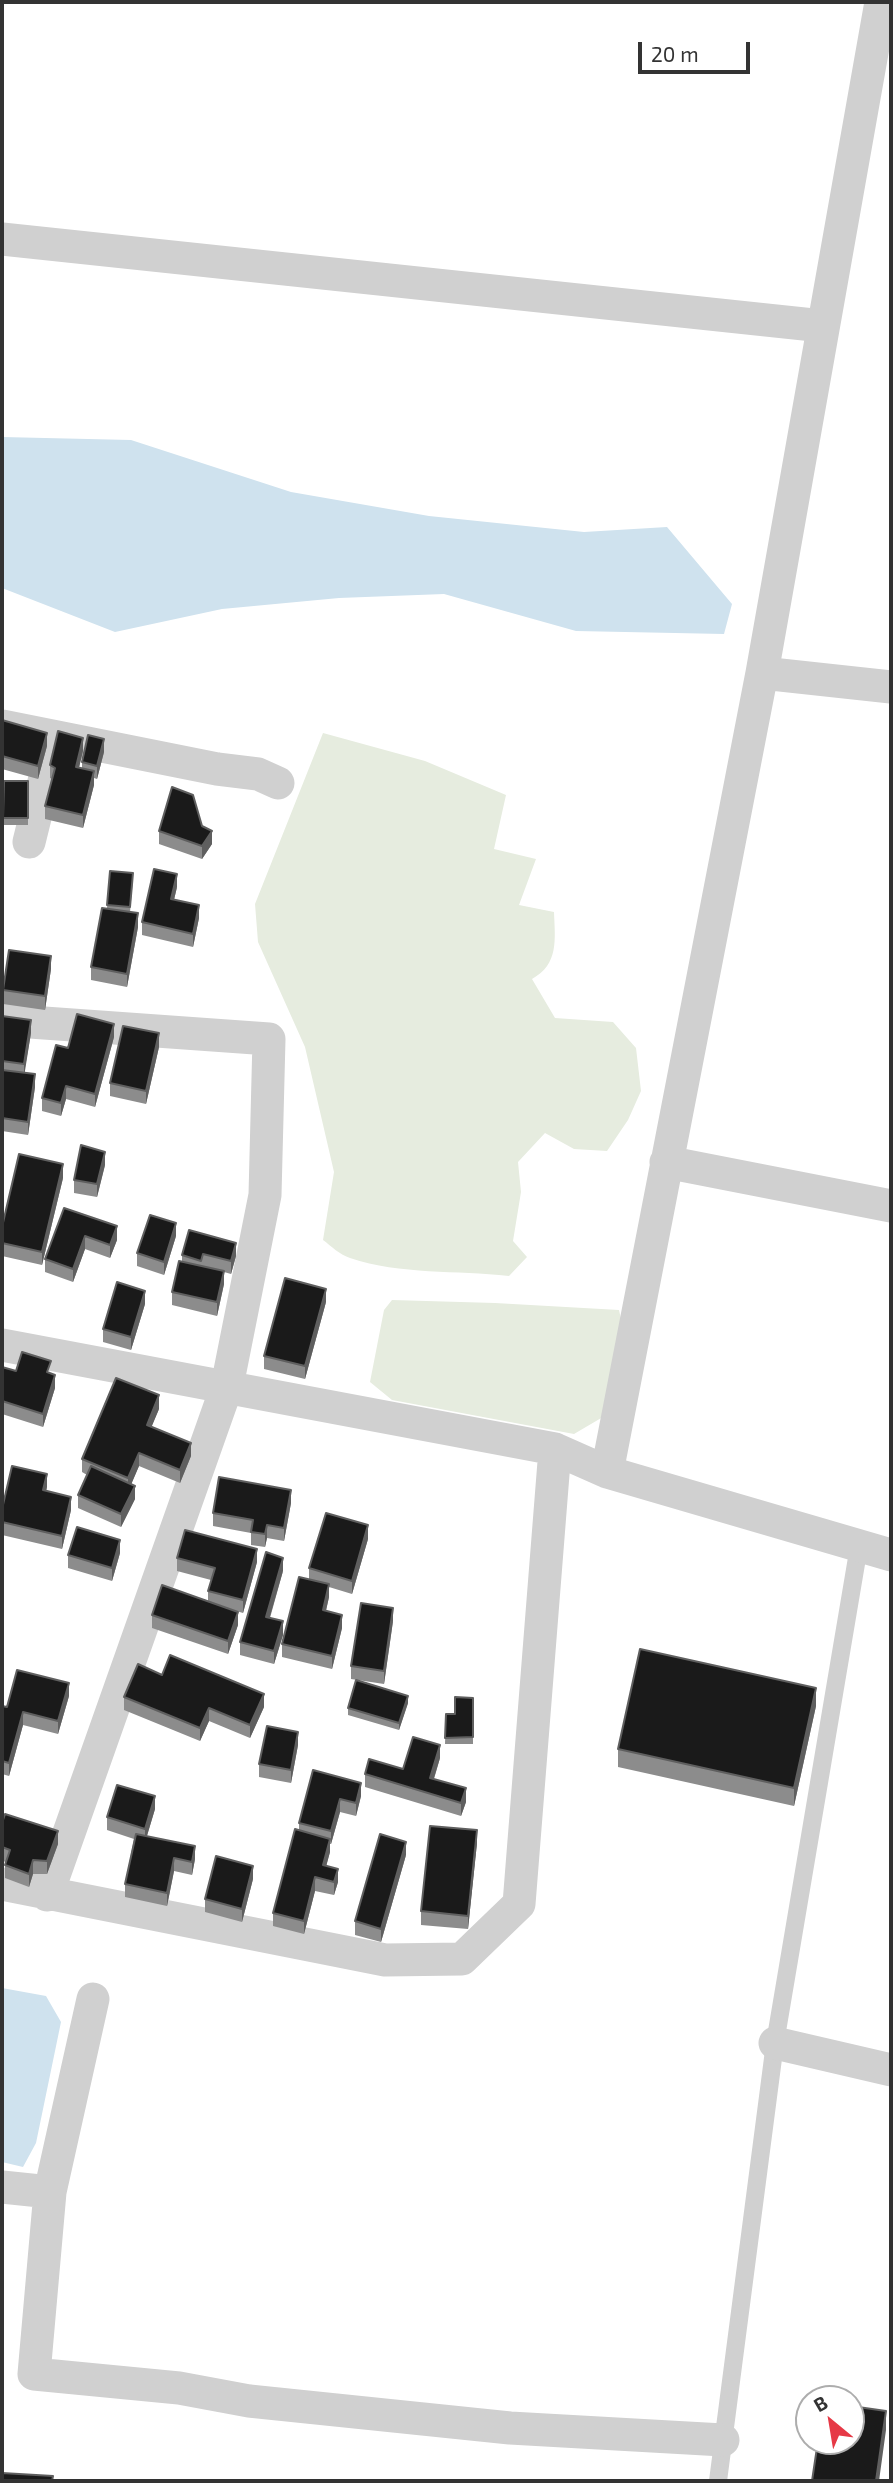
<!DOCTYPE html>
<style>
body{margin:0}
#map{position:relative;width:893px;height:2483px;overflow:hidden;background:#fff;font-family:"Exo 2",sans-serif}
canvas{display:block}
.frame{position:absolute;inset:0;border:4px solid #333;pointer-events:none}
.north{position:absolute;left:795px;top:2385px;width:70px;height:70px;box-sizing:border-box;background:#fff;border:2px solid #adadad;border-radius:50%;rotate:330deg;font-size:19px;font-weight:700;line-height:28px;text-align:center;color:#333}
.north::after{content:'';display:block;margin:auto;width:24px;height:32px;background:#e63946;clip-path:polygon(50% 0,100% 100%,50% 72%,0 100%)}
.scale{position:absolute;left:638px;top:42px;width:112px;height:32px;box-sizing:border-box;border:4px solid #333;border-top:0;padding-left:9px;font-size:21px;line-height:24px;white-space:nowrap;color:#333;-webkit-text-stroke:5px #fff;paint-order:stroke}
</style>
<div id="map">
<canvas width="893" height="2483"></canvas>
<div class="frame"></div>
<div class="north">B</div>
<div class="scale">20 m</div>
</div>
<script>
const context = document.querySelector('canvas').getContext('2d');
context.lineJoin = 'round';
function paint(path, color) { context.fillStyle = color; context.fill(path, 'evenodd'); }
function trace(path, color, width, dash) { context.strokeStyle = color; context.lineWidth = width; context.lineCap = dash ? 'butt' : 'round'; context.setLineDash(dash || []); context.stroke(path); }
paint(new Path2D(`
 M323,733l102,28 81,34 -12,54 42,10 -17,46 35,7c1,28 5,52 -22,67l23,39 58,4 23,26 5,43 -13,29 -21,31 -33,-2 -29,-16 -27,29 3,30 -8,49 14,16 -18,19c-53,-6 -108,-1 -159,-18 -10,-3 -19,-12 -27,-18l11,-68 -29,-125 -47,-105 -3,-38z
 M392,1300l103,3 124,7 5,23 -16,81 -34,20 -182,-34 -22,-18 14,-72z`), '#e6ecdf');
paint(new Path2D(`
 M2,437l129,3 160,52 138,24 155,16 83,-5 65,77 -8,30 -148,-3 -132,-37 -105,4 -117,11 -107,23 -113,-44z
 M2,1988l44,8 15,26 -25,121 -13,24 -21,-5z`), '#cfe2ee');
trace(new Path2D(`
 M718,2481l57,-438 84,-497`), '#d0d0d0', 18);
trace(new Path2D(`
 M2,239l821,87
 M762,673l129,14
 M2,726l215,43 41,5 20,9
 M29,842l26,-105
 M2,1020l267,19 -4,156 -38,191 -180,509
 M666,1162l225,44
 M2,1345l553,104 52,23 284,83
 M607,1472l155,-799 119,-671
 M2,1884l383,76 77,-1 57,-55 36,-455
 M93,1999l-43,193 -16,182 145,14 70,13 261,27 213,12
 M775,2043l116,27
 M2,2187l48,5`), '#d0d0d0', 33);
paint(new Path2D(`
 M2,720l45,26 -9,33 -36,-10z
 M83,751l-4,16 3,1v-6l22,-10 -7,27 -3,-1v7l-11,43 -38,-9v-13l7,-27 -2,-1v-13z
 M4,781h24v44h-25z
 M202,826l10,18 -10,15 -43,-15v-13z
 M110,871l23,9 -3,32 8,15 -11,60 -36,-7v-13l16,-59z
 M177,887l-3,13 25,18 -6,29 -51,-12v-13z
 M51,969l-6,41 -42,-6v-14z
 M2,1019l29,14 -7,40 11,14 -7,48 -26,-4z
 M114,1037l-19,70 -29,-8 -5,17 -19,-5v-13l26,-50z
 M159,1047l-13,57 -36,-8v-13z
 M105,1165l-8,32 -23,-4v-13z
 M63,1178l-21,87 -40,-9v-29z
 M64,1208l53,32 -7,18 -25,-9 -12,33 -28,-10v-13z
 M189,1230l47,26 -5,18 -7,-2v12l-7,32 -45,-11v-13l10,-31v-6z
 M176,1236l-12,39 -27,-9v-13z
 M326,1302l-21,77 -41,-10v-13z
 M145,1304l-14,46 -28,-8v-13z
 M2,1367l14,4 35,2 4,15 -12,39 -41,-13z
 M159,1409l-8,18 40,29 -11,27 -41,-17 -8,18 4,15 -14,28 -43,-19v-13l9,-20 -5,-3v-13z
 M47,1487l-1,4 25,19 -9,39 -60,-14v-26z
 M291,1503l-7,38 -17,-3 -2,9 -14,-2v-12l-38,-7v-13z
 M368,1539l-16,55 -23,-7v10l-3,14 16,17 -10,41 -50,-12v-13l27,-65v-11z
 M120,1553l-8,28 -44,-13v-13z
 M177,1558l80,4 -14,51 -10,-3 5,15 -10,29 -76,-26v-13l56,-13v-11l3,-11 -34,-9z
 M283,1571l-13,47 13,17 -9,29 -34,-9v-13z
 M393,1621l-9,63 -33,-5v-13z
 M162,1675l102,32 -14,31 -41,-17 -9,20 -76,-31v-13z
 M69,1696l-11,38 -35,-9 -14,51 -7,-2v-68l5,1z
 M473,1698v46h-28l1,-30h9z
 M408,1703l-9,27 -51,-15v-7z
 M816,1706l-22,100 -176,-39v-18z
 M298,1745l-7,38 -32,-6v-13z
 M440,1758l-6,21 32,23 -5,14 -96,-29v-13l38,-5z
 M313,1770l48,26 -5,20 -16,-4 -9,32h-1v8l-4,14 12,16 -4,13 -19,-4 -11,43 -31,-8v-13l26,-82v-8z
 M155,1809l-8,27 48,23 -3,16 -18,-4 -7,35 -42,-9v-13l9,-45 -27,-9v-13z
 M2,1823l56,21 -11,30h-14l-4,13 -24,-9v-13l1,-3 -4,-1z
 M477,1843l-9,86 -47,-4v-14z
 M406,1855l-25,87 -26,-7v-14z
 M253,1879l-11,43 -37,-10v-13z`), '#8c8c8c');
paint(new Path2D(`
 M47,733v13l-9,33v-13z
 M83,738v13l-7,29v-13z
 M104,739v13l-7,27v-13z
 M94,771v14l-11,43v-13z
 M212,831v13l-10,15v-13z
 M177,874v13l-6,25v-13z
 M199,905v13l-6,29v-13z
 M138,913v14l-11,60v-13z
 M51,956v13l-6,41v-14z
 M31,1020v13l-7,44v-13z
 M114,1024v13l-19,70v-13z
 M159,1033v14l-13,57v-13z
 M35,1074v13l-7,48v-13z
 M66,1086v13l-5,17v-13z
 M105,1152v13l-8,32v-13z
 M63,1164v14l-21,87v-13z
 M176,1223v13l-12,39v-13z
 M117,1226v14l-7,18v-13z
 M85,1236v13l-12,33v-13z
 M236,1243v13l-5,18v-13z
 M224,1271v13l-7,32v-14z
 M326,1289v13l-21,77v-13z
 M145,1291v13l-14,46v-13z
 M55,1375v13l-12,39v-13z
 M159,1395v14l-12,29v-13z
 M191,1443v13l-11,27v-13z
 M139,1453v13l-11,26v-14z
 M47,1474v13l-4,16v-13z
 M135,1486v13l-14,28v-13z
 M291,1490v13l-7,38v-13z
 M71,1497v13l-9,39v-13z
 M267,1525v13l-2,9v-13z
 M368,1525v14l-16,55v-13z
 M120,1540v13l-8,28v-13z
 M257,1549v13l-14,51v-13z
 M283,1558v13l-17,59v-13z
 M329,1584v13l-6,26v-13z
 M393,1608v13l-9,63v-13z
 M238,1612v13l-10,29v-13z
 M342,1615v13l-10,41v-13z
 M283,1621v14l-9,29v-13z
 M69,1683v13l-11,38v-13z
 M816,1688v18l-22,100v-18z
 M264,1694v13l-14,31v-13z
 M408,1696v7l-9,27v-7z
 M209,1708v13l-9,20v-13z
 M23,1712v13l-14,51v-13z
 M298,1732v13l-7,38v-13z
 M440,1745v13l-10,33v-13z
 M361,1783v13l-5,20v-13z
 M466,1788v14l-5,14v-13z
 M155,1796v13l-10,33v-13z
 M340,1799v13l-9,32v-13z
 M477,1830v13l-9,86v-13z
 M58,1831v13l-11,30v-13z
 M330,1839v13l-7,26v-13z
 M406,1842v13l-25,87v-13z
 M195,1846v13l-3,16v-13z
 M174,1858v13l-7,35v-13z
 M33,1860v14l-4,13v-13z
 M253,1866v13l-11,43v-13z
 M338,1869v13l-4,13v-13z
 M315,1877v14l-11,43v-13z
 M886,2411v19l-7,51h-3z`), '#5f5f5f');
const building = new Path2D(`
 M2,720l45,13 -9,33 -36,-10z
 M58,731l25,7 -7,29 18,4 -11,44 -38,-9 10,-38 -5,-3z
 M88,735l16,4 -7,27 -15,-4z
 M4,781h24v37h-25z
 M172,787l21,8 9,31 10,5 -10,15 -43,-15z
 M154,869l23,5 -6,25 28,6 -6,29 -51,-12z
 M110,871l23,2 -3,34 -23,-2z
 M102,908l36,5 -11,61 -36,-7z
 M9,950l42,6 -6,40 -42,-6z
 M77,1014l37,10 -19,70 -29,-8 -5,17 -19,-5 14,-53 12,3z
 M2,1016l29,4 -7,44 -22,-3z
 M123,1026l36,7 -13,58 -36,-8z
 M2,1070l33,4 -7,48 -26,-4z
 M81,1145l24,7 -8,32 -23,-4z
 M19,1154l44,10 -21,88 -40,-9v-16z
 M64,1208l53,18 -7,19 -25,-9 -12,33 -28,-10z
 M150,1215l26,8 -12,39 -27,-9z
 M189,1230l47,13 -5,18 -28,-7 -2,7 -19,-6z
 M179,1261l45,10 -7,31 -45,-10z
 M285,1278l41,11 -21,77 -41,-10z
 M117,1282l28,9 -14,46 -28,-8z
 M22,1352l29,9 -4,11 8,3 -12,39 -41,-13v-34l14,4z
 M116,1378l43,17 -12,30 44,18 -11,27 -41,-17 -11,25 -46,-19z
 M12,1466l35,8 -4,16 28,7 -9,39 -60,-14v-13z
 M91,1466l44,20 -14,28 -43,-19z
 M219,1477l72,13 -7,38 -17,-3 -2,9 -14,-2 2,-12 -40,-7z
 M326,1513l42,12 -16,56 -43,-13z
 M77,1527l43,13 -8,28 -44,-13z
 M185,1530l72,19 -14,51 -35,-9 7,-23 -38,-10z
 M266,1552l17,6 -17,59 17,4 -9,30 -34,-9z
 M299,1577l30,7 -6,26 19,5 -10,41 -50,-12z
 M162,1585l76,27 -10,29 -76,-26z
 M361,1603l32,5 -9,63 -33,-5z
 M640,1649l176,39 -22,100 -176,-39z
 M170,1655l94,39 -14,31 -41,-17 -9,20 -76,-31 14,-33 24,11z
 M17,1670l52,13 -11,38 -35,-9 -14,51 -7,-2v-55l5,1z
 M356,1680l52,16 -9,27 -51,-15z
 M455,1697l18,1v39l-28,1 1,-24h9z
 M267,1726l31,6 -7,38 -32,-6z
 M413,1737l27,8 -10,33 36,10 -5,15 -96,-29 4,-15 34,10z
 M313,1770l48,13 -5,20 -16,-4 -9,32 -32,-8z
 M117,1785l38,11 -10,33 -38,-12z
 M5,1814l53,17 -11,30 -14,-1 -4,14 -24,-9 5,-15 -8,-3v-24z
 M430,1826l47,4 -9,86 -47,-5z
 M295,1829l35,10 -7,26 15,4 -4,13 -19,-5 -11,44 -31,-8z
 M136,1834l59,12 -3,16 -18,-4 -7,35 -42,-9z
 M380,1834l26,8 -25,87 -26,-8z
 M216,1856l37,10 -11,43 -37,-10z
 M851,2406l35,5 -10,70h-64l6,-40h33z
 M2,2473l51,3 -1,5h-50z`);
paint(building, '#1a1a1a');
trace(building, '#5f5f5f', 2);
</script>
